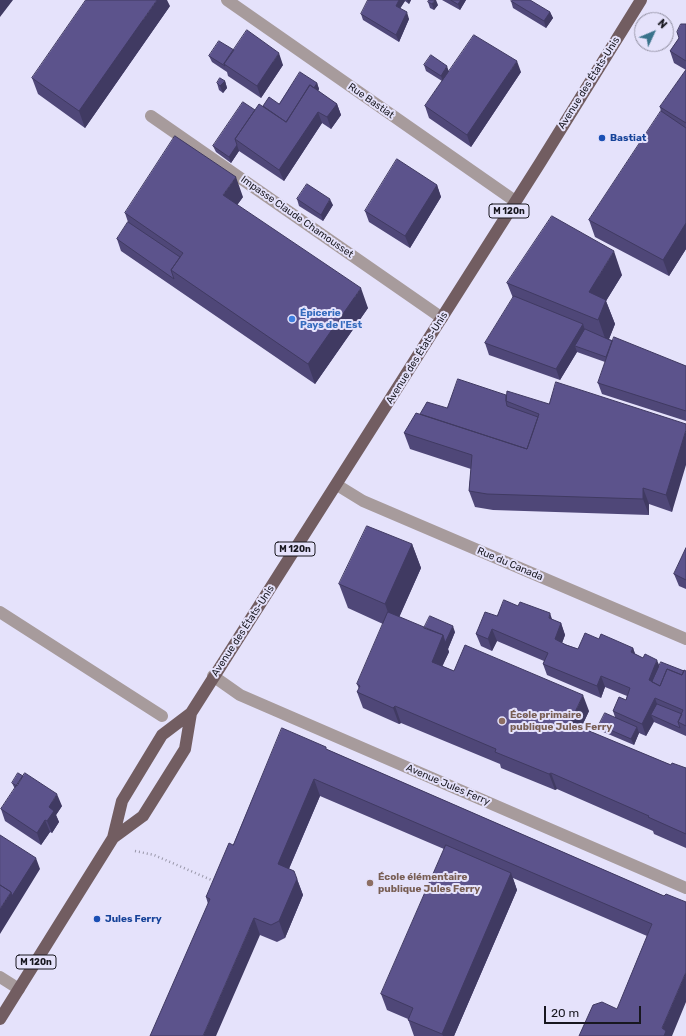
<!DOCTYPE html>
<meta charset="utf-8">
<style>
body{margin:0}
#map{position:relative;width:686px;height:1036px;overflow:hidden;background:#e5e2fb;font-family:Rubik,sans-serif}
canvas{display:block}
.north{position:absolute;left:634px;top:12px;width:40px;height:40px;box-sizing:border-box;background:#e5e2fb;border:1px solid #9391a3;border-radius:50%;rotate:46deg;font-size:11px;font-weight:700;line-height:16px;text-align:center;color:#18171f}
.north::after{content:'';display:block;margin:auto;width:14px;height:18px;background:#39728b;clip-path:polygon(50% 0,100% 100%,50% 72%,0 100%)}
.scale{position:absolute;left:544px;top:1006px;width:97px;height:18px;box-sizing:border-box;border:2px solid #18171f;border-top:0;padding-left:5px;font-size:12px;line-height:14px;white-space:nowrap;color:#18171f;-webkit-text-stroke:3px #e5e2fb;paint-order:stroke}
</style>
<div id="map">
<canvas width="686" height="1036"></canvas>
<div class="north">N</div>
<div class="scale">20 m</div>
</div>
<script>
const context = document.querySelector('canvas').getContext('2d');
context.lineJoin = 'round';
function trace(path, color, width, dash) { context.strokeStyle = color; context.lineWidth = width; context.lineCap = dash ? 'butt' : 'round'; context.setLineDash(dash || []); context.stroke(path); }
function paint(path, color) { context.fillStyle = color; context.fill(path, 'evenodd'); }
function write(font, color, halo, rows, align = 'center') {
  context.font = font + ' Rubik,sans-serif'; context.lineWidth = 4; context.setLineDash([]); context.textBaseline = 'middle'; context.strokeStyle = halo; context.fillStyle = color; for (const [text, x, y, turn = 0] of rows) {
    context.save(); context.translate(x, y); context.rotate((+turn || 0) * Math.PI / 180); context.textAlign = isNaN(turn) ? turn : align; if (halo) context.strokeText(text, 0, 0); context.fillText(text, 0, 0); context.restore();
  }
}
trace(new Path2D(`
 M135,851l19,4 62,27`), '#9997a9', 2.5, [1, 3]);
trace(new Path2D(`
 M227,0l288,201
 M151,116l291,202
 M337,485l26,16 323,138
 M0,612l162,104
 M213,676l27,19 446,193
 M0,977l19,12`), '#a79b9c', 12);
trace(new Path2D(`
 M113,838l30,-22 42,-67 6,-36
 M0,1019l113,-181 9,-37 40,-66 29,-22 349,-550 101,-163`), '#725d61', 12);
paint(new Path2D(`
 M387,0h24l-2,4 -4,-3 -5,7 9,11 -10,23 -36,-22 -2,-6z
 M442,0h24l-6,10z
 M511,1l39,11 3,6 -7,10 -33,-20z
 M428,2l10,3 -4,5 -4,-2z
 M170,6l-85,122 -47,-34 -6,-16z
 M686,24v46l-12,-7 -4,-12 9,-13z
 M234,50l49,15 -22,33 -33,-22 -1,-4 -15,-10 -3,-6z
 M424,65l25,6 72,1 -50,75 -42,-29 -4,-12 17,-25 -16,-10z
 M686,70v179l-17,27 -74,-39 -6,-17 72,-108 -1,-5z
 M225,81l2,7 -4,5 -4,-3 -2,-7z
 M317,83l2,6 -1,2 19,13 4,11 -10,14 -9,-6 -38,58 -45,-30 -8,12 -15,-11 -3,-6 42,-36 8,-4 16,-2z
 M437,185l4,12 -31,51 -41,-26 -4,-11z
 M243,197l-6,8 131,103 -53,76 -194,-133 -4,-12 11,-17 -3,-9z
 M297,199l36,6 -10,16 -24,-15z
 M622,275l-16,26 9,23 -6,15 77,27v55l-84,-27 -4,-11 7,-21 -28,-10 -17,28 -71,-25 -4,-12 28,-45 -6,-15z
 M506,395l43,9 137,20 -14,88 -23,-8v11l-156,-5 -18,-3 -6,-16 2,-22 -61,-20 -6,-16 16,-19z
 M412,544l9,24 -22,49 25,11 31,4 -7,17 1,3 -7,14 12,5 135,40 -8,17 90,37 15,3v80l-32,-14 -1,-3 -96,-42 -2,1 -54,-22 -1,-4 -99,-41 -2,1 -36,-16 -6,-16 2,-3 -2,-5 26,-60 -35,-16 -9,-24z
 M686,548v41l-7,-3 -5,-12z
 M518,606l43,17 4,12 -3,8 16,6 21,-10 34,9 2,6 24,12 27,5v65l-32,-14 -8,14 -7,-3 -5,12 -33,-14 -2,-6 16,-8 -2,-6 13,-11 1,-4 -22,-9 -4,11 -54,-23 -4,-11 1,-3 -47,-20 -5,10 -11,-5 -5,-12 21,-18z
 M326,749l338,147 -47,113 30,-73 -134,-58 4,12 -63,146h-40l-6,-17 -21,-9 -6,-16 63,-145 -124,-53 -31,73 8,10 6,16 -18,43 -8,4 -17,-7 -52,-31 -2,-7 27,-52z
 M12,783l50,23 -6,9 3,7 -7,11 -2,-1 -9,13 -36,-24 -4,-12 14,-20z`), '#4f4778');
paint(new Path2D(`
 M0,0h13l-13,17z
 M157,0h10l3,6 -85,122 -6,-17z
 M399,0h5l1,1 -7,11 -2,-6z
 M407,0h4l-2,4z
 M435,0h1l2,5 -4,5 -2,-6z
 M461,0h5l-6,10 -2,-6z
 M407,12l2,7 -10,23 -3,-7z
 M550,12l3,6 -7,10 -2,-7z
 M279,53l4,12 -22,33 -4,-12z
 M517,61l4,11 -50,75 -4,-12z
 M447,66l2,6 -6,10 -2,-6z
 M225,81l2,7 -4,5 -3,-7z
 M317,83l2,6 -29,45 -2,-6z
 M337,104l4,11 -10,14 -4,-12z
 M318,112l4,11 -38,58 -5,-11z
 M237,145l2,6 -8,12 -2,-6z
 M236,177l7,20 -13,18 -7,-20z
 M437,185l4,12 -31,51 -5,-12z
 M330,199l3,6 -10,16 -2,-6z
 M686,223v26l-17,27 -6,-16z
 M614,251l8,24 -16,26 9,23 -8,20 -18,-52z
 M361,288l7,20 -53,76 -7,-20z
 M583,324l4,12 -12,10 2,6 -17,28 -4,-11z
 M686,430v35l-14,47 -6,-17z
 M643,488l6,16v11l-6,-16z
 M412,544l9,24 -27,61 -9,-25z
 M550,613l4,12 -5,-7z
 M561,623l4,12 -6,16 -4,-12z
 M453,626l2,6 -7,17 1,3 -12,26 -5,-16 11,-27z
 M492,629l5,12 -5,10 -4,-12z
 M633,648l4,11 -6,-7z
 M657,660l5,12 -7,16 -6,-8z
 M601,676l4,11 -4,11 -4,-12z
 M583,695l6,16 -13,28 -6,-16z
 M655,698l4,12 -8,5 3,6 -8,15 -4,-12z
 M395,706l6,17 -2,1 -6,-16z
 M637,727l2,6 -5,12 -3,-6z
 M551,773l6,16 -2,1 -6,-16z
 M314,779l6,17 -36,84 -6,-16z
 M57,794l5,12 -6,9 3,7 -7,11 -5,-12 2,-14z
 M45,820l5,12 -9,13 -4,-12z
 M36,858l4,11 -40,65v-25l11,-17z
 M511,873l6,17 -63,146h-11l-1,-2z
 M297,879l6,16 -18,43 -6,-17z
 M254,918l6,17 -44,101h-13z
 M686,972v30l-14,34h-8l-2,-8z`), '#403a62');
const building = new Path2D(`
 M86,0h71l-78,111 -47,-33z
 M368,0h31l-3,6 11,6 -11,23 -35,-21z
 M429,0h6l-3,4 -4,-2z
 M451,0h10l-3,4z
 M512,0h18l20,12 -6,9 -33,-20z
 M681,24h5v37l-16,-10 9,-13 -2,-6z
 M247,30l32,23 -22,33 -33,-22z
 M474,35l43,26 -50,74 -42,-29z
 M219,41l15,9 -10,14 1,2 -16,-10z
 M431,55l16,11 -6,10 -17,-11z
 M686,70v53l-26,-16z
 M300,72l17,11 -3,5 -4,-3 -24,37 -23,-16 6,-9 10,7z
 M220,78l5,3 -5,5 -3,-3z
 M310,85l27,19 -10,13 -9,-5 -39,58 -44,-31 24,-35 27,18z
 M243,102l12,8 -20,29 2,6 -8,12 -16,-11z
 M661,111l25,17v95l-23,37 -74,-40z
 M175,136l61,41 -13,18 138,93 -53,76 -137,-94 12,-17 -58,-40z
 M397,159l40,26 -32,51 -40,-25z
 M307,184l23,15 -9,16 -24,-16z
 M552,216l62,35 -25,41 17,8 -8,20 -91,-37z
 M128,222l52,35 -9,13 3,9 -57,-40z
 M514,296l69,28 -27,45 -71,-26z
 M585,329l27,12 -6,16 -31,-11z
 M614,337l72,29v45l-88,-28z
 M458,379l48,16v6l1,5 31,11 -11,32 -107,-35 7,-12 20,6z
 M556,382l130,42v6l-20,65 -23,-7v11l-156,-5 -18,-3 3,-36 -68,-22 12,-20 111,36 12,-35 -33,-13 1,-10 42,13z
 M367,526l45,18 -27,60 -46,-20z
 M686,548v32l-12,-6z
 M504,600l14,6 2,-4 30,11 -1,5 12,5 -6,16 11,6 12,4 7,-16 14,6 2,-5 32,14 -2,4 12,6 2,-4 12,6 -8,20 11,6 7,-17 15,6 2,-5 2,1v55l-8,-4 5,-12 -28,-12 -13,26 -29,-13 6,-14 7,3 4,-12 -29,-12 -4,10 -54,-22 5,-11 -56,-24 -4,10 -12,-5 9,-22 12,4z
 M388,612l55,23 -11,27 22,9 11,-26 118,50 -13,28 101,42 1,-2 14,5v66l-38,-17 1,-1 -98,-43 -2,1 -54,-22 1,-3 -101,-43 -2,2 -36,-16 3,-6 -3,-2z
 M430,616l23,10 -8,17 -2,-8 -19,-7z
 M661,662l23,9 -2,4 -15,-6 -7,17 -8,-4z
 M657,704l25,10 -4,8 2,6 -29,-13z
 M605,713l32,14 -6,12 -32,-14z
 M282,728l44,19v2l338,147 2,-2 20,8v70l-24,56 4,3 -2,5h-85l14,-31 9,-3 15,7 35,-85 -338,-145 -36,85 16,7 3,8 -18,42 -8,4 -17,-7 -51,118h-53l60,-137 -4,-2 23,-54 4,2z
 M18,773l5,3 -6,10 -5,-3z
 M25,773l32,21 -8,13 5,4 -7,10 -2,-1 -8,13 -36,-24z
 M0,835l36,23 -24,38 -1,-4 -11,-7z
 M446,845l65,28 -69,161 -34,-14 5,-12 -32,-14z
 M0,885l11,7 -11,17z`);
paint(building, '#5c538c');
trace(building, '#403a62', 1);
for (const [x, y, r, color] of [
 [602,138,4,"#1a4fb4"],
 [292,319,4,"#3f7fe0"],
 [502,721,4,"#8d6e63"],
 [370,883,4,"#8d6e63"],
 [97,919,4,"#1a4fb4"]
]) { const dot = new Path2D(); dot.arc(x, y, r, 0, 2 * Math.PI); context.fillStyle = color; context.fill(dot); trace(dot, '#e5e2fb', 1.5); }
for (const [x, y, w] of [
 [509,211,40],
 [295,549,40],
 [36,962,40]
]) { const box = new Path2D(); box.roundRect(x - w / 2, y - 7, w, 14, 3); context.fillStyle = '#e5e2fb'; context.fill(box); trace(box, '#18171f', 1); }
write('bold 9px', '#18171f', null, [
 ["M 120n",509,211],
 ["M 120n",295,549],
 ["M 120n",36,962]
]);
write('10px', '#18171f', '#e5e2fb', [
 ["Avenue des États-Unis",589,83,-58],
 ["Rue Bastiat",371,101,35],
 ["Impasse Claude Chamousset",297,217,35],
 ["Avenue des États-Unis",417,358,-58],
 ["Rue du Canada",510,564,23],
 ["Avenue des États-Unis",243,631,-57],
 ["Avenue Jules Ferry",448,785,23]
]);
write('bold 10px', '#164399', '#e5e2fb', [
 ["Bastiat",610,138],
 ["Jules Ferry",105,919]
], 'left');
write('bold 10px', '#366cbe', '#e5e2fb', [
 ["Épicerie",300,313],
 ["Pays de l'Est",300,325]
], 'left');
write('bold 10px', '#785e54', '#e5e2fb', [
 ["École primaire",510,715],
 ["publique Jules Ferry",510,727],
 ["École élémentaire",378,877],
 ["publique Jules Ferry",378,889]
], 'left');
</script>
